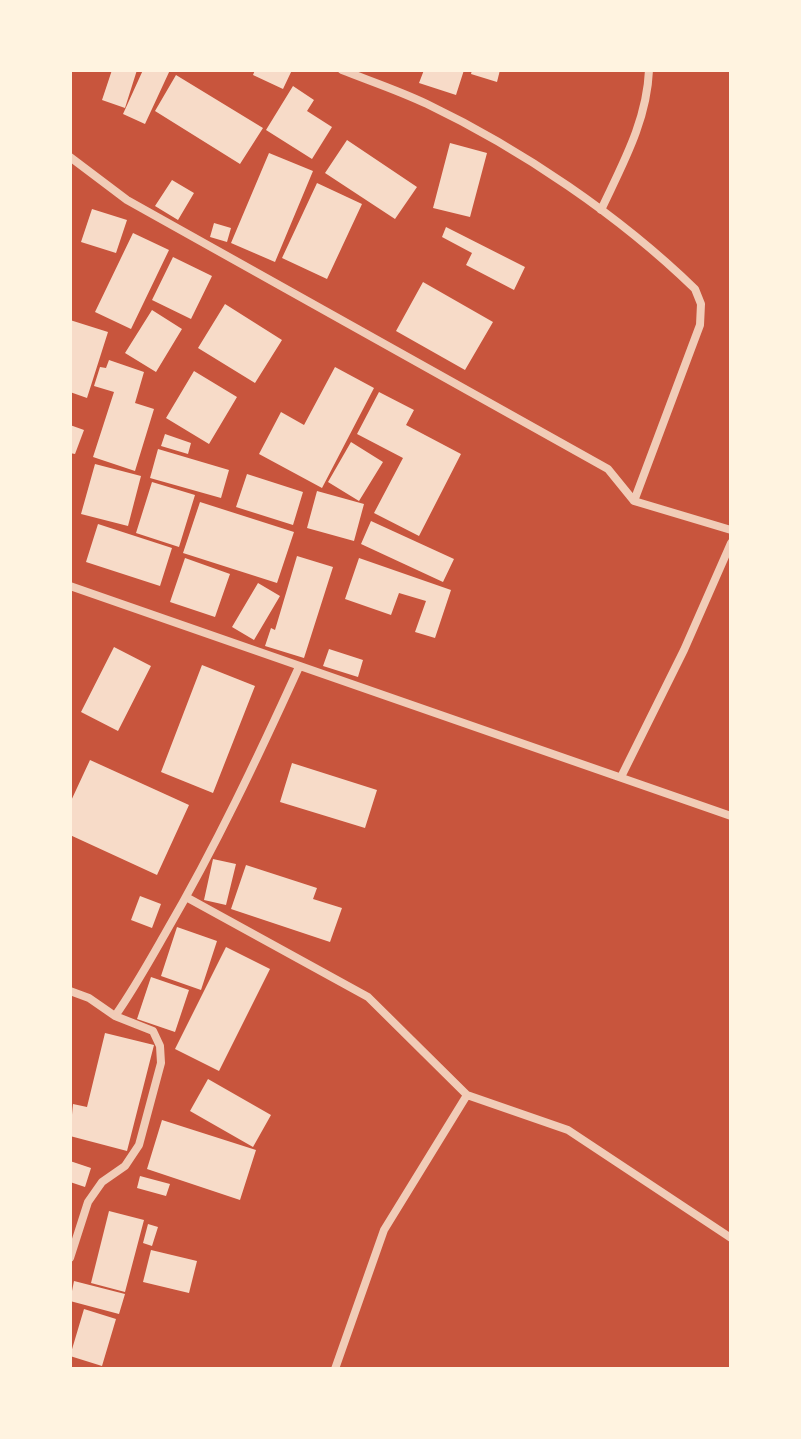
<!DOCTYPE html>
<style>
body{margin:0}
#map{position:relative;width:801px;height:1439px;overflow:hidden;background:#c8553d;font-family:"Golos Text",sans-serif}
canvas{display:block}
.frame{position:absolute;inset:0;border:72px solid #fff3e0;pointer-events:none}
</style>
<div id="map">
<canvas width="801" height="1439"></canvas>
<div class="frame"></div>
</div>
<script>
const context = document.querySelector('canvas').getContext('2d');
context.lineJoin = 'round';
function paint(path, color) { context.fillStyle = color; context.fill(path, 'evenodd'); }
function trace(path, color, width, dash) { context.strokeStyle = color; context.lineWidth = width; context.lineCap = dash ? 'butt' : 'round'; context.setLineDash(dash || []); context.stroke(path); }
paint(new Path2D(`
 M112,70h25l-12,38 -23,-8z
 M143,70h27l-25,54 -22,-10z
 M255,70h37l-9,19 -30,-14z
 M424,70h40l-8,25 -37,-12z
 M472,70h28l-3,12 -26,-8z
 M176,75l87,53 -23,36 -85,-53z
 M293,86l21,14 -7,11 25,16 -20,32 -46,-29z
 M347,140l70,47 -22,32 -70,-46z
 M450,143l37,10 -17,64 -37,-9z
 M269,153l44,18 -38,91 -44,-19z
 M172,180l22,13 -16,27 -23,-14z
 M317,183l45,21 -35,75 -45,-21z
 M92,209l35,11 -11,33 -35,-11z
 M214,223l17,5 -4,14 -17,-5z
 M446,227l79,40 -11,23 -48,-25 6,-12 -30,-16z
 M133,233l36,17 -38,79 -36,-17z
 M173,257l39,19 -21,43 -39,-19z
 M423,282l70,40 -28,48 -69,-39z
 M225,304l57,36 -27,43 -57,-35z
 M152,310l30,19 -26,43 -31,-19z
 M70,320l38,12 -21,66 -17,-6z
 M109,360l35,12 -9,31 19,6 -19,62 -42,-14 21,-65 -20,-6 6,-19 6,1z
 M335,367l39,21 -52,100 -63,-34 22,-42 23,13z
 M194,371l43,26 -28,47 -43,-26z
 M379,392l35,18 -8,15 55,29 -42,82 -45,-23 29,-55 -46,-24z
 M70,425l14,5 -9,24 -5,-1z
 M165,434l26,9 -3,11 -27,-8z
 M351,442l32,20 -24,39 -31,-19z
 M158,449l71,21 -8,28 -71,-20z
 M95,464l46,12 -13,50 -47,-12z
 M247,474l56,18 -10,33 -57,-18z
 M152,482l43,13 -16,52 -43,-14z
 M317,491l47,13 -10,37 -47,-13z
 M200,502l94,30 -17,51 -94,-30z
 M371,521l83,38 -11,23 -82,-38z
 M98,524l74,24 -12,38 -74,-24z
 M297,556l36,11 -29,91 -39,-12 6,-18 4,2z
 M185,558l45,16 -15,43 -45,-15z
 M359,558l92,32 -16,48 -20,-6 11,-31 -27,-8 -8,22 -46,-16z
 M258,583l22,13 -26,44 -22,-13z
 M114,647l37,19 -33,65 -37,-19z
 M329,649l34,11 -5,17 -35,-11z
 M202,665l53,21 -42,107 -52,-21z
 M90,760l99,45 -32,70 -87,-40v-32z
 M292,763l85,27 -12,38 -85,-26z
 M213,859l23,5 -10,41 -22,-5z
 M246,865l71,23 -4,11 29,9 -12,34 -99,-33z
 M140,896l21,8 -9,24 -21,-8z
 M177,927l40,14 -16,49 -40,-14z
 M226,947l44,22 -51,102 -44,-22z
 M151,977l38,13 -14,42 -38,-13z
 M105,1033l49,12 -27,106 -57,-15 3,-32 14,3z
 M208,1079l63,36 -18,32 -63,-36z
 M162,1120l94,30 -16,50 -93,-31z
 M70,1161l21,7 -6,19 -15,-5z
 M140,1176l30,8 -4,12 -29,-8z
 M109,1211l35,9 -19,72 -34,-9z
 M148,1224l10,3 -6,19 -9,-3z
 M151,1250l46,11 -8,32 -46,-11z
 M74,1281l51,13 -6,20 -49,-13z
 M84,1309l32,10 -14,47 -32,-10z`), '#f7dbc8');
trace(new Path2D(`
 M342,70c28,11 58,21 85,34 94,45 193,112 268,185l6,15 -1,21 -66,176
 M70,157l57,43 481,269 26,32 97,29
 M601,210c21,-45 46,-89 48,-140
 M70,586l661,230
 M621,777l63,-127 47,-107
 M186,897l182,100 99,98 101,35 163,108
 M70,991l19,7 26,18c19,-27 35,-56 51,-84 50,-86 92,-175 133,-265
 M70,1258l18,-56 14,-20 23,-16 14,-21 22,-82 -1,-17 -7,-15 -38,-15
 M335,1369l49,-139 83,-135`), '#f1ccb7', 8);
</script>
